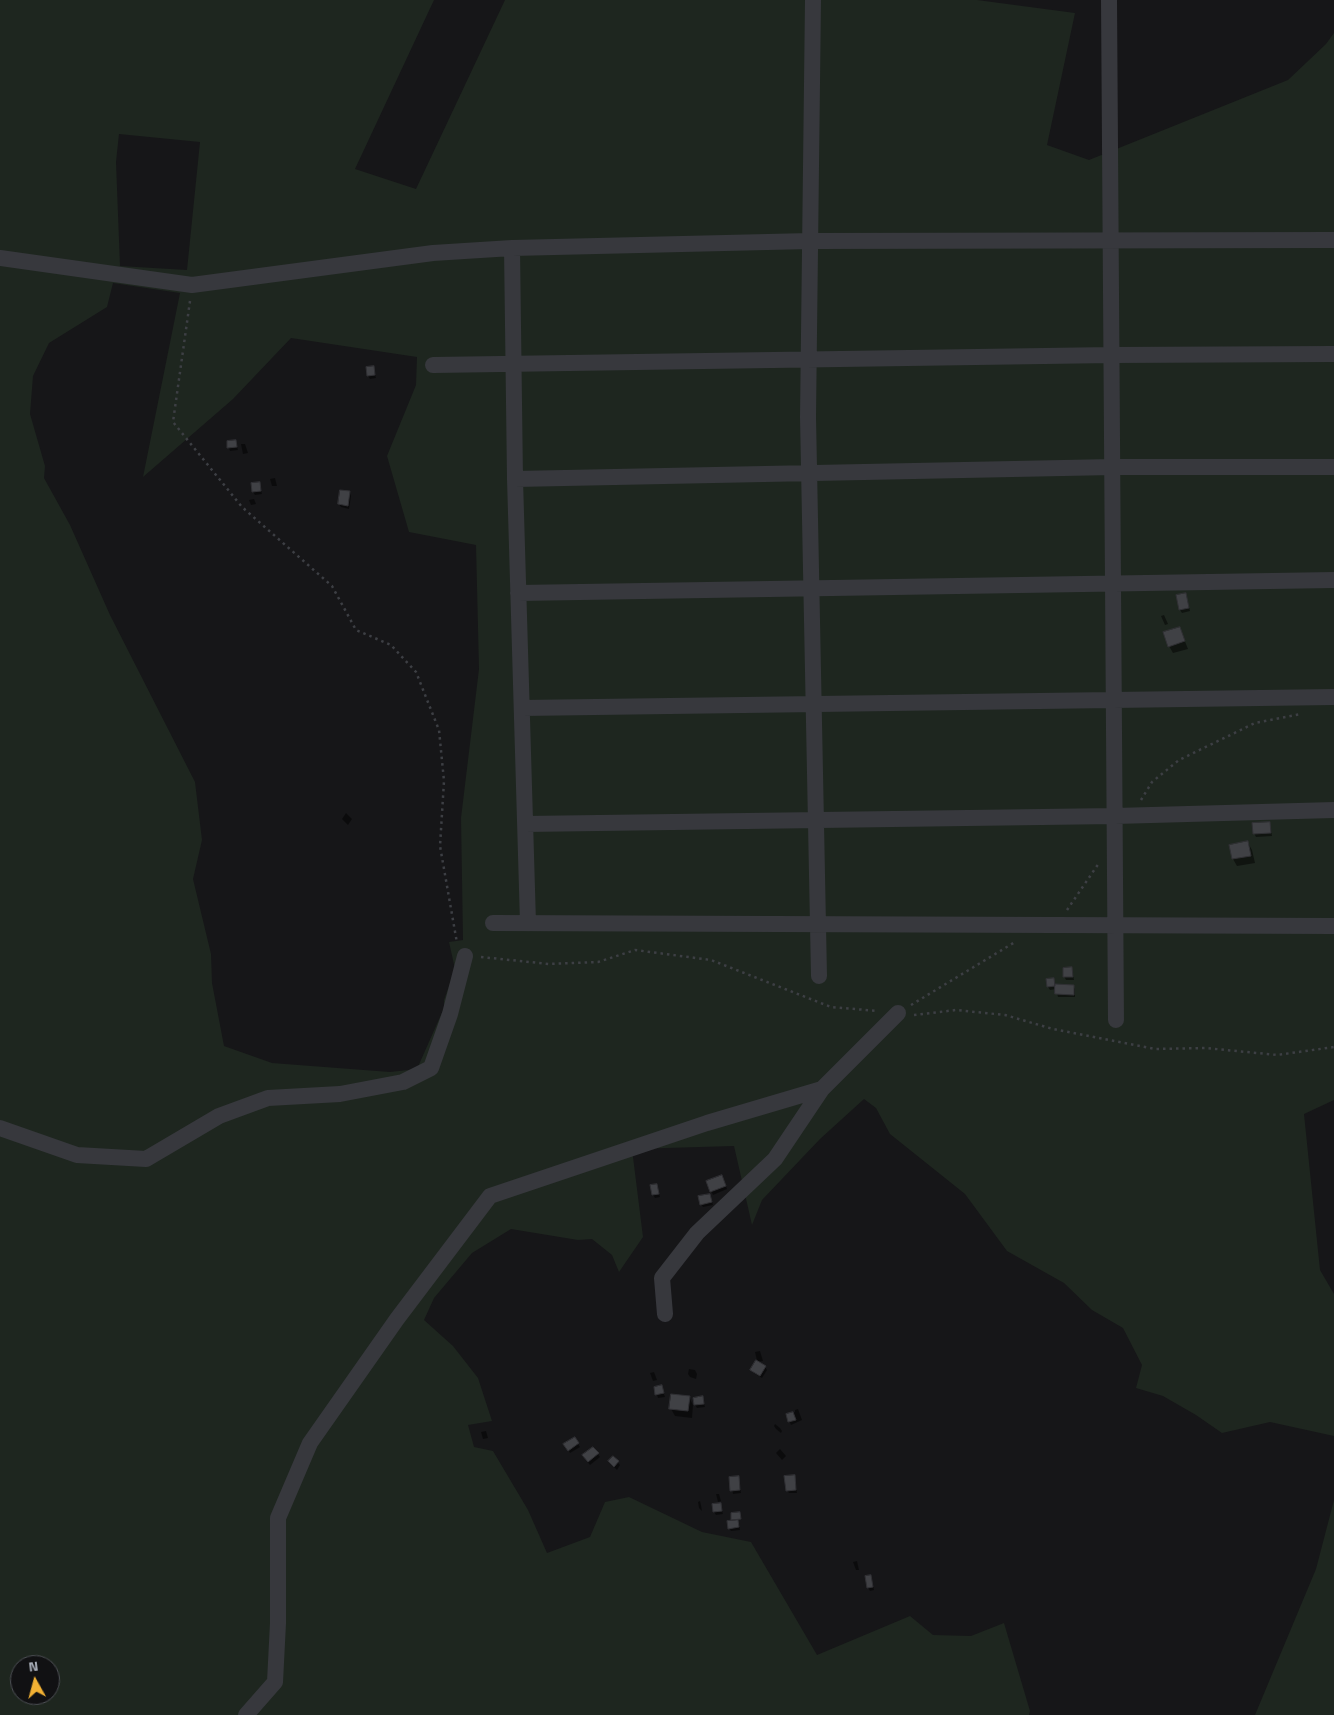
<!DOCTYPE html>
<style>
body{margin:0}
#map{position:relative;width:1334px;height:1715px;overflow:hidden;background:#161618;font-family:"Titillium Web",sans-serif}
canvas{display:block}
.north{position:absolute;left:10px;top:1655px;width:50px;height:50px;box-sizing:border-box;background:#111113;border:1px solid #4d4f55;border-radius:50%;rotate:353deg;font-size:14px;font-weight:700;line-height:20px;text-align:center;color:#a8adb8}
.north::after{content:'';display:block;margin:auto;width:18px;height:22px;background:#f2b134;clip-path:polygon(50% 0,100% 100%,50% 72%,0 100%)}
</style>
<div id="map">
<canvas width="1334" height="1715"></canvas>
<div class="north">N</div>
</div>
<script>
const context = document.querySelector('canvas').getContext('2d');
context.lineJoin = 'round';
function paint(path, color) { context.fillStyle = color; context.fill(path, 'evenodd'); }
function trace(path, color, width, dash) { context.strokeStyle = color; context.lineWidth = width; context.lineCap = dash ? 'butt' : 'round'; context.setLineDash(dash || []); context.stroke(path); }
paint(new Path2D(`
 M0,0h434l-79,169 61,20 89,-189h472l98,13 -28,132 42,15 199,-80 38,-36 8,-11v1067l-30,14 16,156 14,24v142l-64,-14 -48,11 -26,-18 -33,-19 -27,-8 6,-23 -19,-37 -31,-18 -28,-27 -57,-32 -42,-57 -75,-60 -14,-26 -12,-9 -44,40 -58,61 -10,25 -18,-79 -102,3 11,88 -24,35 -7,-17 -20,-16 -14,1 -67,-11 -39,24 -38,45 -10,22 29,26 25,32 14,43 -24,4 6,22 19,4 35,59 19,43 43,-16 15,-35 24,-5 73,35 49,10 66,113 93,-39 23,19 38,1 33,-13 26,88 -1,4h-1029zM119,134l81,8 -13,128 -67,-4 -4,-104zM113,283l67,10 -37,184 90,-78 58,-61 126,19 -1,28 -29,71 22,76 67,13 3,124 -18,149 2,122 -14,2 6,27 -11,31v8l-27,61 -27,3 -118,-9 -48,-17 -12,-63 -1,-29 -18,-75 9,-39 -7,-58 -85,-167 -40,-90 -26,-47 1,-12 -15,-52 3,-38 16,-33 58,-36zM20,1665h30v30h-30z
 M1334,1500v215h-79l61,-146z`), '#1e261f');
paint(new Path2D(`
 M373,368l3,10 -6,1 -2,-3z
 M235,441l3,9 -8,1 -1,-3z
 M241,444h4l3,9 -5,1z
 M275,478l2,8h-5l-2,-7z
 M259,483l3,11 -7,1 -2,-3z
 M349,492l2,4 -2,13 -8,-2 -2,-3z
 M254,499l2,5 -5,1 -2,-5z
 M1186,595l4,16 -8,2 -2,-3z
 M1164,615l4,9 -3,1 -4,-9z
 M1180,629l8,20 -15,4 -4,-7z
 M346,813l6,6 -4,6 -6,-6z
 M1270,823l2,13 -16,1 -2,-4z
 M1248,843l4,7 3,13 -18,3 -4,-7 -3,-13z
 M1072,969l2,11h-8l-2,-4z
 M1053,979l3,6 17,1 2,3v8h-17l-2,-8 -6,1 -2,-3z
 M723,1179l4,10 -14,6 -6,-13z
 M656,1185l4,12 -5,1 -2,-3z
 M710,1195l3,10 -10,2 -2,-3z
 M760,1351l3,10 -6,1 8,5 2,3 -5,8 -8,-5 -2,-3 5,-9 -2,-9z
 M689,1369l6,1 2,4 -1,5 -6,-2 -2,-3z
 M654,1372l3,8 -4,1 -3,-8z
 M661,1386l4,11 -7,1 -3,-10z
 M689,1397l4,8 -1,13 -17,-2 -4,-7z
 M702,1398l3,9 -8,1 -2,-3z
 M798,1409l4,11 -11,5 -4,-10 8,-3v-2z
 M775,1424l5,4 2,3 -1,2 -5,-4 -2,-3z
 M486,1431l2,7 -5,1 -2,-7z
 M574,1438l6,9 -10,6 -5,-9z
 M593,1448l7,9 -10,8 -5,-6z
 M780,1449l6,7 -4,4 -6,-7z
 M613,1457l7,8 -3,5 -8,-8z
 M794,1476l3,17h-8l-2,-3z
 M738,1477l3,16 -8,1 -3,-16z
 M716,1494h3l2,7 -3,1z
 M700,1501l1,4 1,6 -3,-3 -1,-6z
 M720,1504l3,10 -7,1 -2,-3z
 M734,1522l5,1 1,7 -9,1 -2,-3z
 M857,1561l2,9h-3l-3,-8z
 M871,1577l3,13 -4,1 -2,-3z`), '#0007');
const building = new Path2D(`
 M374,366l1,9 -8,1 -1,-9z
 M236,440l1,7 -10,1v-7z
 M260,482l1,9 -9,1 -1,-9z
 M340,490l10,1 -2,15 -10,-2z
 M1186,593l3,15 -10,2 -3,-15z
 M1180,627l5,14 -17,6 -5,-15z
 M1270,822l1,11 -18,1 -1,-11z
 M1248,841l3,15 -19,3 -3,-14z
 M1072,967l1,10h-10v-9z
 M1054,978l1,8 -8,1 -1,-8z
 M1055,984l19,1v10l-19,-1z
 M722,1175l4,11 -16,6 -4,-11z
 M657,1184l2,10 -7,1 -2,-10z
 M710,1194l2,8 -12,3 -2,-9z
 M756,1360l10,6 -6,10 -10,-6z
 M662,1385l2,8 -9,2 -1,-8z
 M671,1394l19,2 -2,15 -19,-2z
 M703,1396l1,8 -10,1 -1,-7z
 M793,1412l3,8 -8,2 -2,-8z
 M575,1437l4,6 -11,8 -5,-7z
 M593,1447l6,6 -11,9 -6,-7z
 M613,1456l6,5 -5,6 -6,-6z
 M795,1475l1,15 -10,1 -2,-15z
 M739,1476l1,14 -10,1 -1,-14z
 M721,1503l1,8 -9,1 -1,-8z
 M740,1512l1,7 -10,1v-7z
 M738,1520l1,7 -11,2 -1,-8z
 M871,1575l2,12 -6,1 -2,-12z`);
paint(building, '#404145');
trace(building, '#303034', 1);
trace(new Path2D(`
 M190,301l-17,121 69,85 90,79 24,44 35,15 25,27 23,58 5,51 -4,65 17,97
 M1141,800l11,-18 27,-22 76,-37 46,-9
 M1067,910l32,-47
 M481,957l68,7 49,-2 37,-12 76,10 120,47 47,4
 M911,1005l104,-63
 M914,1015l42,-5 49,5 48,14 102,20 51,-1 71,7 57,-8`), '#3d3f44', 2.5, [2.5, 4]);
trace(new Path2D(`
 M813,0l-5,417 11,559
 M1109,0l7,1020
 M512,248l3,231 13,444
 M0,258l192,27 241,-32 79,-5 298,-7 524,-1
 M433,365l679,-10 222,-1
 M515,479l598,-12h221
 M518,593l816,-13
 M522,708l812,-11
 M525,824l590,-8 219,-6
 M493,923l841,3
 M0,1128l77,27 69,4 73,-43 49,-18 72,-4 63,-12 28,-14 19,-54 15,-58
 M665,1314l-3,-36 35,-45 78,-74 47,-70
 M246,1715l29,-33 3,-59v-105l32,-75 87,-124 93,-123 217,-73 115,-34 76,-76`), '#37383d', 16);
</script>
